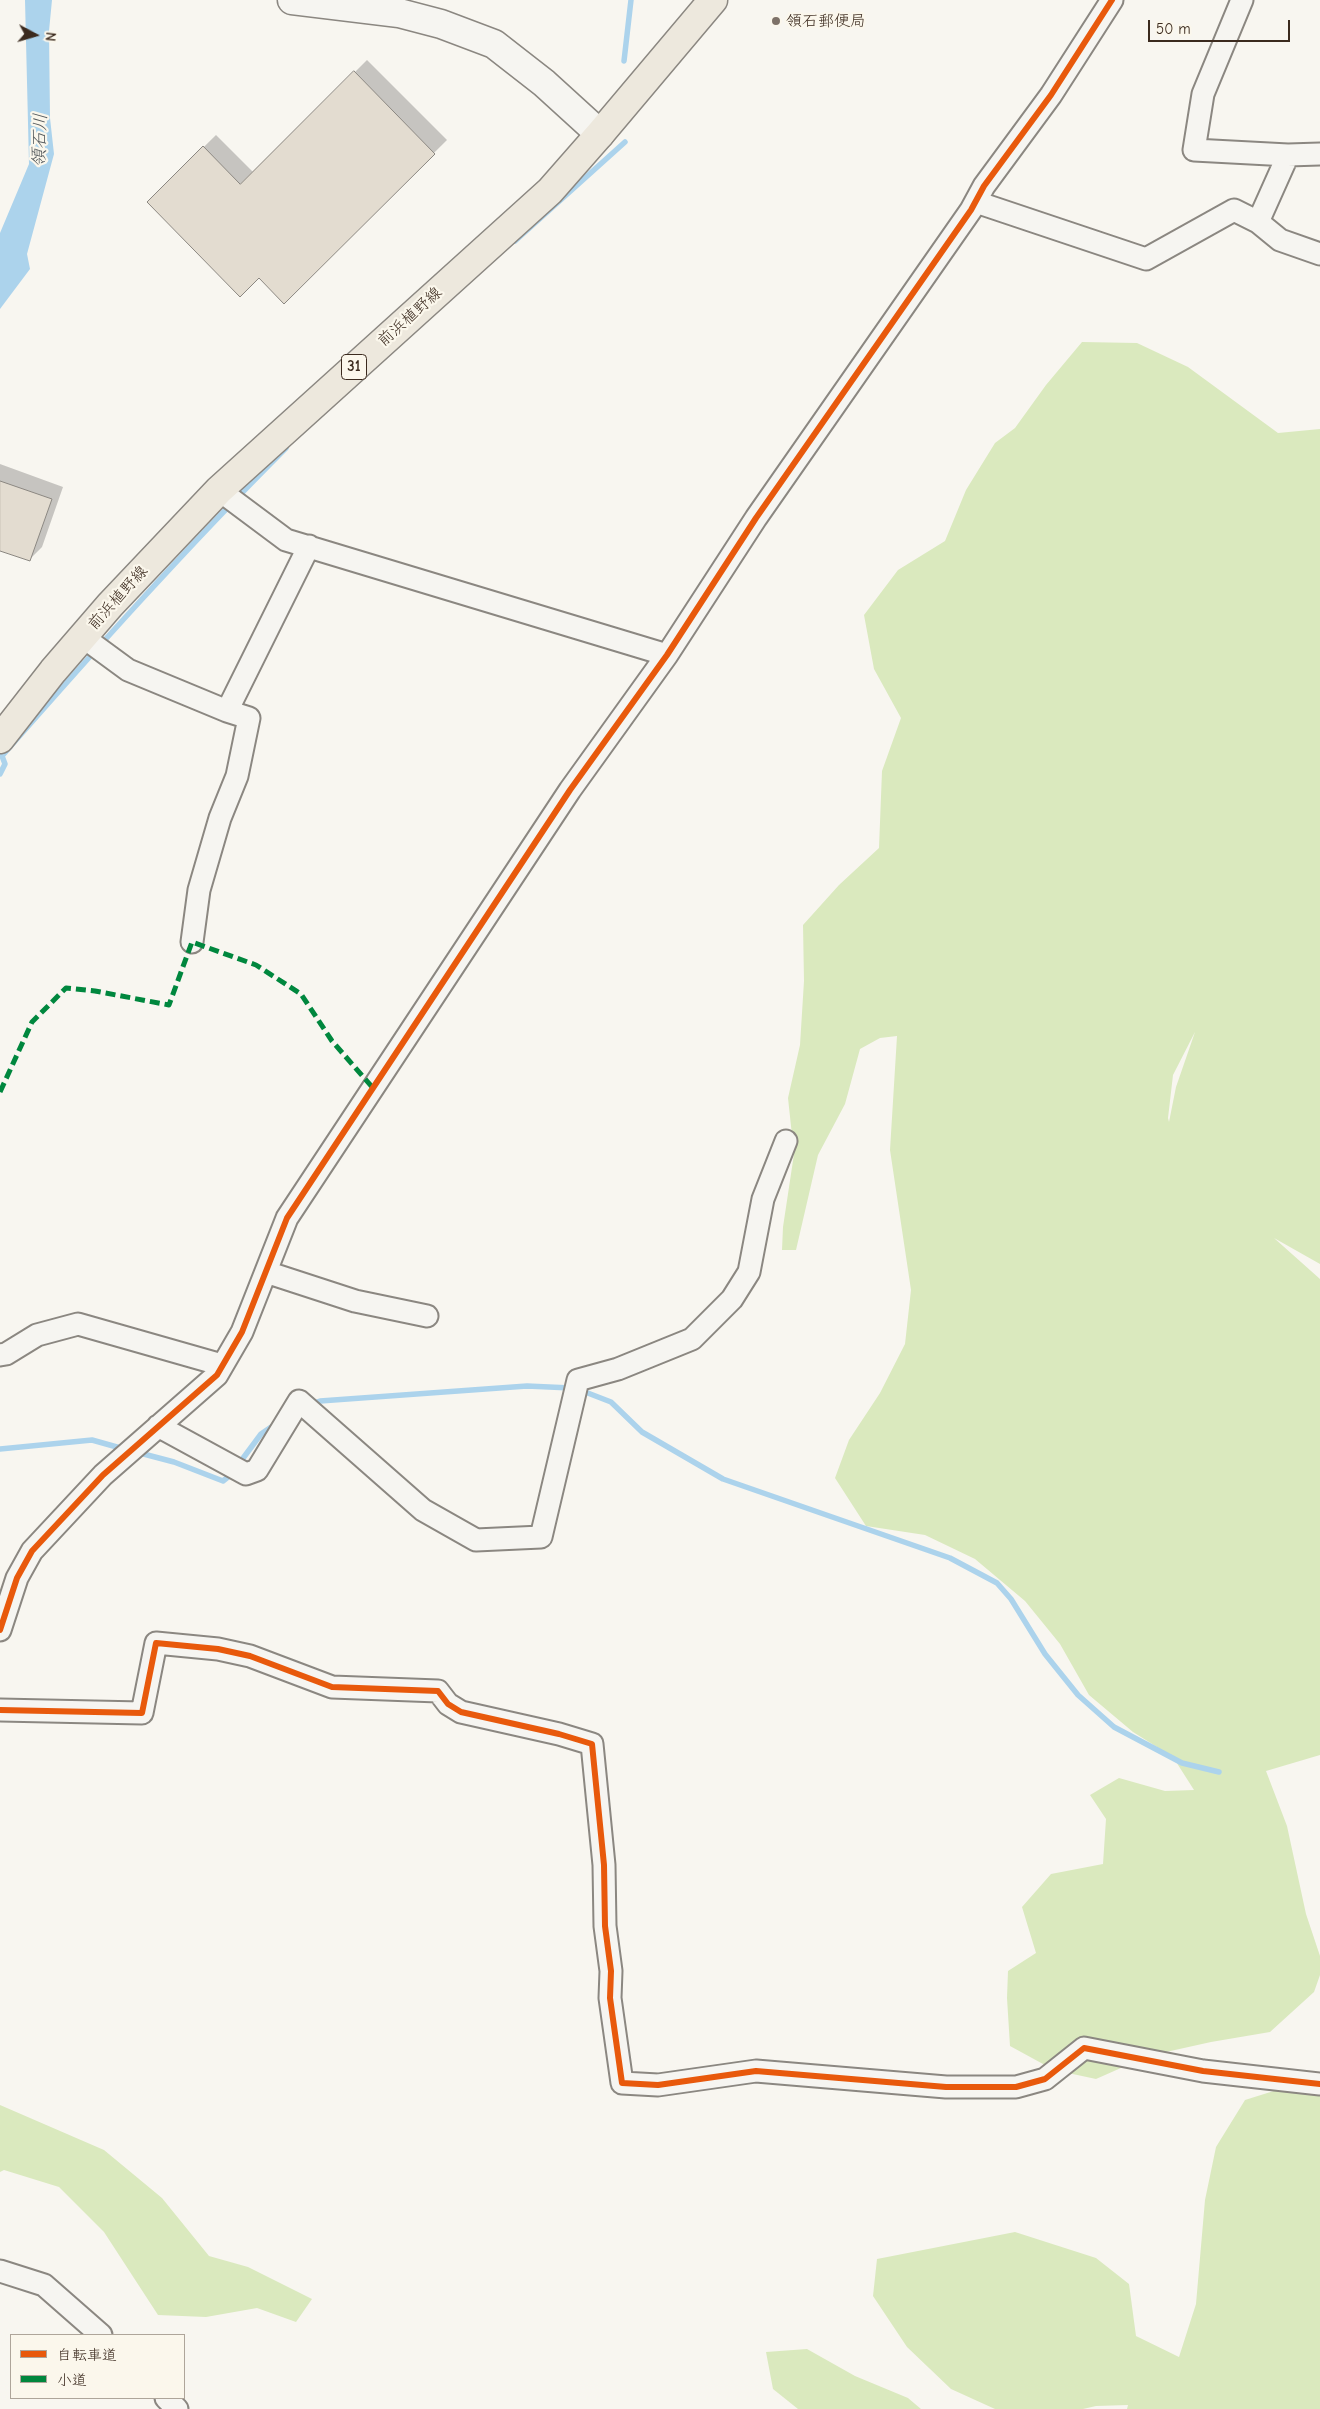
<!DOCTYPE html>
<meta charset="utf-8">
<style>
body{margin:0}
#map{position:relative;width:1320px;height:2409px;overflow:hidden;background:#f8f6f0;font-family:"Comic Neue","Klee One",sans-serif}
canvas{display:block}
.legend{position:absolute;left:10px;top:2334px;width:175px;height:65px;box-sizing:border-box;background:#fbf7ec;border:1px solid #aea59a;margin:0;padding:6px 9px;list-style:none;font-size:15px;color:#3b2a1e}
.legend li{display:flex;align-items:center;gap:10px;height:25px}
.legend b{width:25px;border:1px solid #aea59a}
.north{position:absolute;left:10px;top:10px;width:50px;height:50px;-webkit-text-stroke:4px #fbf7ec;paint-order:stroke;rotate:96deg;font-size:14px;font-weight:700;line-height:20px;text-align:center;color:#3b2a1e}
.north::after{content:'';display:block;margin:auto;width:18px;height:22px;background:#3b2a1e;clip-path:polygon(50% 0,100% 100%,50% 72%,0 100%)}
.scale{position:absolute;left:1148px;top:20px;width:142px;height:22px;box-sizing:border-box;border:2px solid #3b2a1e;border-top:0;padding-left:6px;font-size:15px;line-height:18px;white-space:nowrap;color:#3b2a1e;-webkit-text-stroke:4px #fbf7ec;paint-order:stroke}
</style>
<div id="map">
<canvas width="1320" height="2409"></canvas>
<ul class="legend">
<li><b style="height:6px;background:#e8590c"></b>自転車道</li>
<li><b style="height:6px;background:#00873e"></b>小道</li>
</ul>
<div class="north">N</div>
<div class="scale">50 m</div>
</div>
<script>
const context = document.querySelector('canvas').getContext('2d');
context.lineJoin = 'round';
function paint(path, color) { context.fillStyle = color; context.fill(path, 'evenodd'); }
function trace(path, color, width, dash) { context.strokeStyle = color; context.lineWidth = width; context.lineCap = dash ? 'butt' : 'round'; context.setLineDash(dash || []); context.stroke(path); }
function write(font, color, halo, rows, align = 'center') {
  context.font = font + ' "Comic Neue","Klee One",sans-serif'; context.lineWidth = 4.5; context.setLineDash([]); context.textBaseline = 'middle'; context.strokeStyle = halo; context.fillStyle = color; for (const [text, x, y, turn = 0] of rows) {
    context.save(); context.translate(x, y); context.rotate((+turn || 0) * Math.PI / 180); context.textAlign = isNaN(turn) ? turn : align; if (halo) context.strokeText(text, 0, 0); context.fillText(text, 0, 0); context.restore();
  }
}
paint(new Path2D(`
 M1082,342l55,1 51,24 90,66 42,-4v835l-46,-26 46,41v476l-54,16 21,55 19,88 14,42v19l-6,17 -44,40 -59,10 -63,14 -52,23 -42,-9 -44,-24 -3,-48 1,-27 28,-18 -14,-46 29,-33 52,-10 3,-45 -16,-24 29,-17 46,13 29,-1 -21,-33 -40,-25 -44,-37 -29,-51 -35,-43 -50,-42 -50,-24 -59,-9 -31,-48 14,-38 31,-47 25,-49 6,-54 -21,-140 7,-114 -17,2 -20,11 -15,55 -27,51 -22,95h-14l1,-23 11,-73 -6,-56 12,-53 4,-64 -1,-56 36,-40 40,-37 3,-77 19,-53 -27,-49 -10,-54 34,-45 47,-29 21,-51 29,-47 20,-15 31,-43zM1195,1032l-19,55 -7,35 -1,-4 5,-43z
 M1296,2084l24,7v318h-193l1,-4 -32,1 -13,3h-88l-44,-20 -44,-42 -34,-51 4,-37 138,-27 81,26 33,26 7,52 43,21 17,-53 9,-104 11,-53 29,-47z
 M0,2105l104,45 58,48 47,58 39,11 64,32 -16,23 -39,-14 -51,9 -48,-2 -54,-83 -45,-45 -55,-17 -4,2z
 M807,2349l48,27 53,22 13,11h-123l-25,-20 -7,-37z`), '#dae9be');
paint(new Path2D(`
 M25,0h27l-3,31 1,87 4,36 -27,100 3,15 -30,40v-76l29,-69z`), '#acd3ec');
paint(new Path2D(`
 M367,60l80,80 -163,162 -25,-25 -111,-75 68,-67 38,38z
 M0,464l63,23 -21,60 -13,13 -29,-11z`), '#0003');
trace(new Path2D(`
 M624,61l7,-61
 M515,241l110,-99
 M0,774l5,-10 -3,-8c92,-105 185,-209 284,-308
 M580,1390l31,12 31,30 81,47 227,79 47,25 14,16 34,55 33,41 36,32 68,36 37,9
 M311,1404l9,-3 207,-15 44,2
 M0,1449l92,-9 32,9
 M136,1452l38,10 49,19 10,-8
 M238,1465l23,-31 16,-11`), '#acd3ec', 5.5);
const building = new Path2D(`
 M354,71l81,83 -151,150 -25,-26 -19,19 -93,-95 56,-56 37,38z
 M0,481l52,18 -22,62 -30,-10z`);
paint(building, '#e3dcd0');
trace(building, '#8b8781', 1);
const street = new Path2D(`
 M1242,0l-39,94 -9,56 94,5 -30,67
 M1288,155l32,-1
 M976,202l170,57 88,-49 24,12 22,18 40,14
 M219,490l67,50 381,115
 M83,637l45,33 99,41 82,-165
 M192,942l7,-52 21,-72 17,-42 12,-58 -22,-7
 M266,1272l89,29 72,15
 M0,1355l6,-1 31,-19 41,-11 144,41
 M158,1426l88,48 11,-4 42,-69 124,109 53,30 65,-3 37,-157 40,-11 74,-30 40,-40 17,-27 14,-73 23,-58
 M0,1630l17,-52 15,-27 71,-76 114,-100 25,-43 45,-114 283,-428 97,-135 89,-137 215,-308 13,-24 67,-91 61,-95
 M0,1710l142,3 14,-70 62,6 32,7 82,31 106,4 10,13 13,8 98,22 33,10 12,121 1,61 6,45 -1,27 12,85 36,2 98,-14 190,16h70l29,-8 39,-31 119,23 117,13
 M0,2271l44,14 57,50
 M166,2398l11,11`);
const secondary = new Path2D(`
 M292,0l107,13 42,11 53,20 50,39 56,51`);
const primary = new Path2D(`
 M0,739l53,-68 57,-66 109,-115 331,-299 50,-57 113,-134`);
trace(street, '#8b8781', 25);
trace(secondary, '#8b8781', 31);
trace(primary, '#8b8781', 31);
trace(street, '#f6f5f1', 21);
trace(secondary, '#f6f5f1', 28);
trace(primary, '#ede8dd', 28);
trace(new Path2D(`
 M0,1092l32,-70 34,-34 29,3 74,14 23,-63 64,23 45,29 31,47 41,47`), '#00873e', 5, [10, 5]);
trace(new Path2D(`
 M0,1630l17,-52 15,-27 71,-76 114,-100 25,-43 45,-114 283,-428 97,-135 89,-137 215,-308 13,-24 67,-91 61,-95
 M0,1710l142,3 14,-70 62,6 32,7 82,31 106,4 10,13 13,8 98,22 33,10 12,121 1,61 6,45 -1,27 12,85 36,2 98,-14 190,16h70l29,-8 39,-31 119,23 117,13`), '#e8590c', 6);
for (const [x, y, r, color] of [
 [776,21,5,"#7d7168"]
]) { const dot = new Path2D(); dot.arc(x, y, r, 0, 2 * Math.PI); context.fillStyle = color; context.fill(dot); trace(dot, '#fbf7ec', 2); }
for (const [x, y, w] of [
 [354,367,25]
]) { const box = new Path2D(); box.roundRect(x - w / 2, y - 12.5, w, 25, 4); context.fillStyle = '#fbf7ec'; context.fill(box); trace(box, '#3b2a1e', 1); }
write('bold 15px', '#3b2a1e', null, [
 ["31",354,367]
]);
write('16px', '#3b2a1e', '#fbf7ec', [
 ["領石郵便局",786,21]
], 'left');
write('16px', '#3b2a1e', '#fbf7ec', [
 ["前浜植野線",410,317,-42],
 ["前浜植野線",118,598,-48]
]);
write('italic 18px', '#53585b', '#fbf7ec', [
 ["領石川",40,140,-88]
]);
</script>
